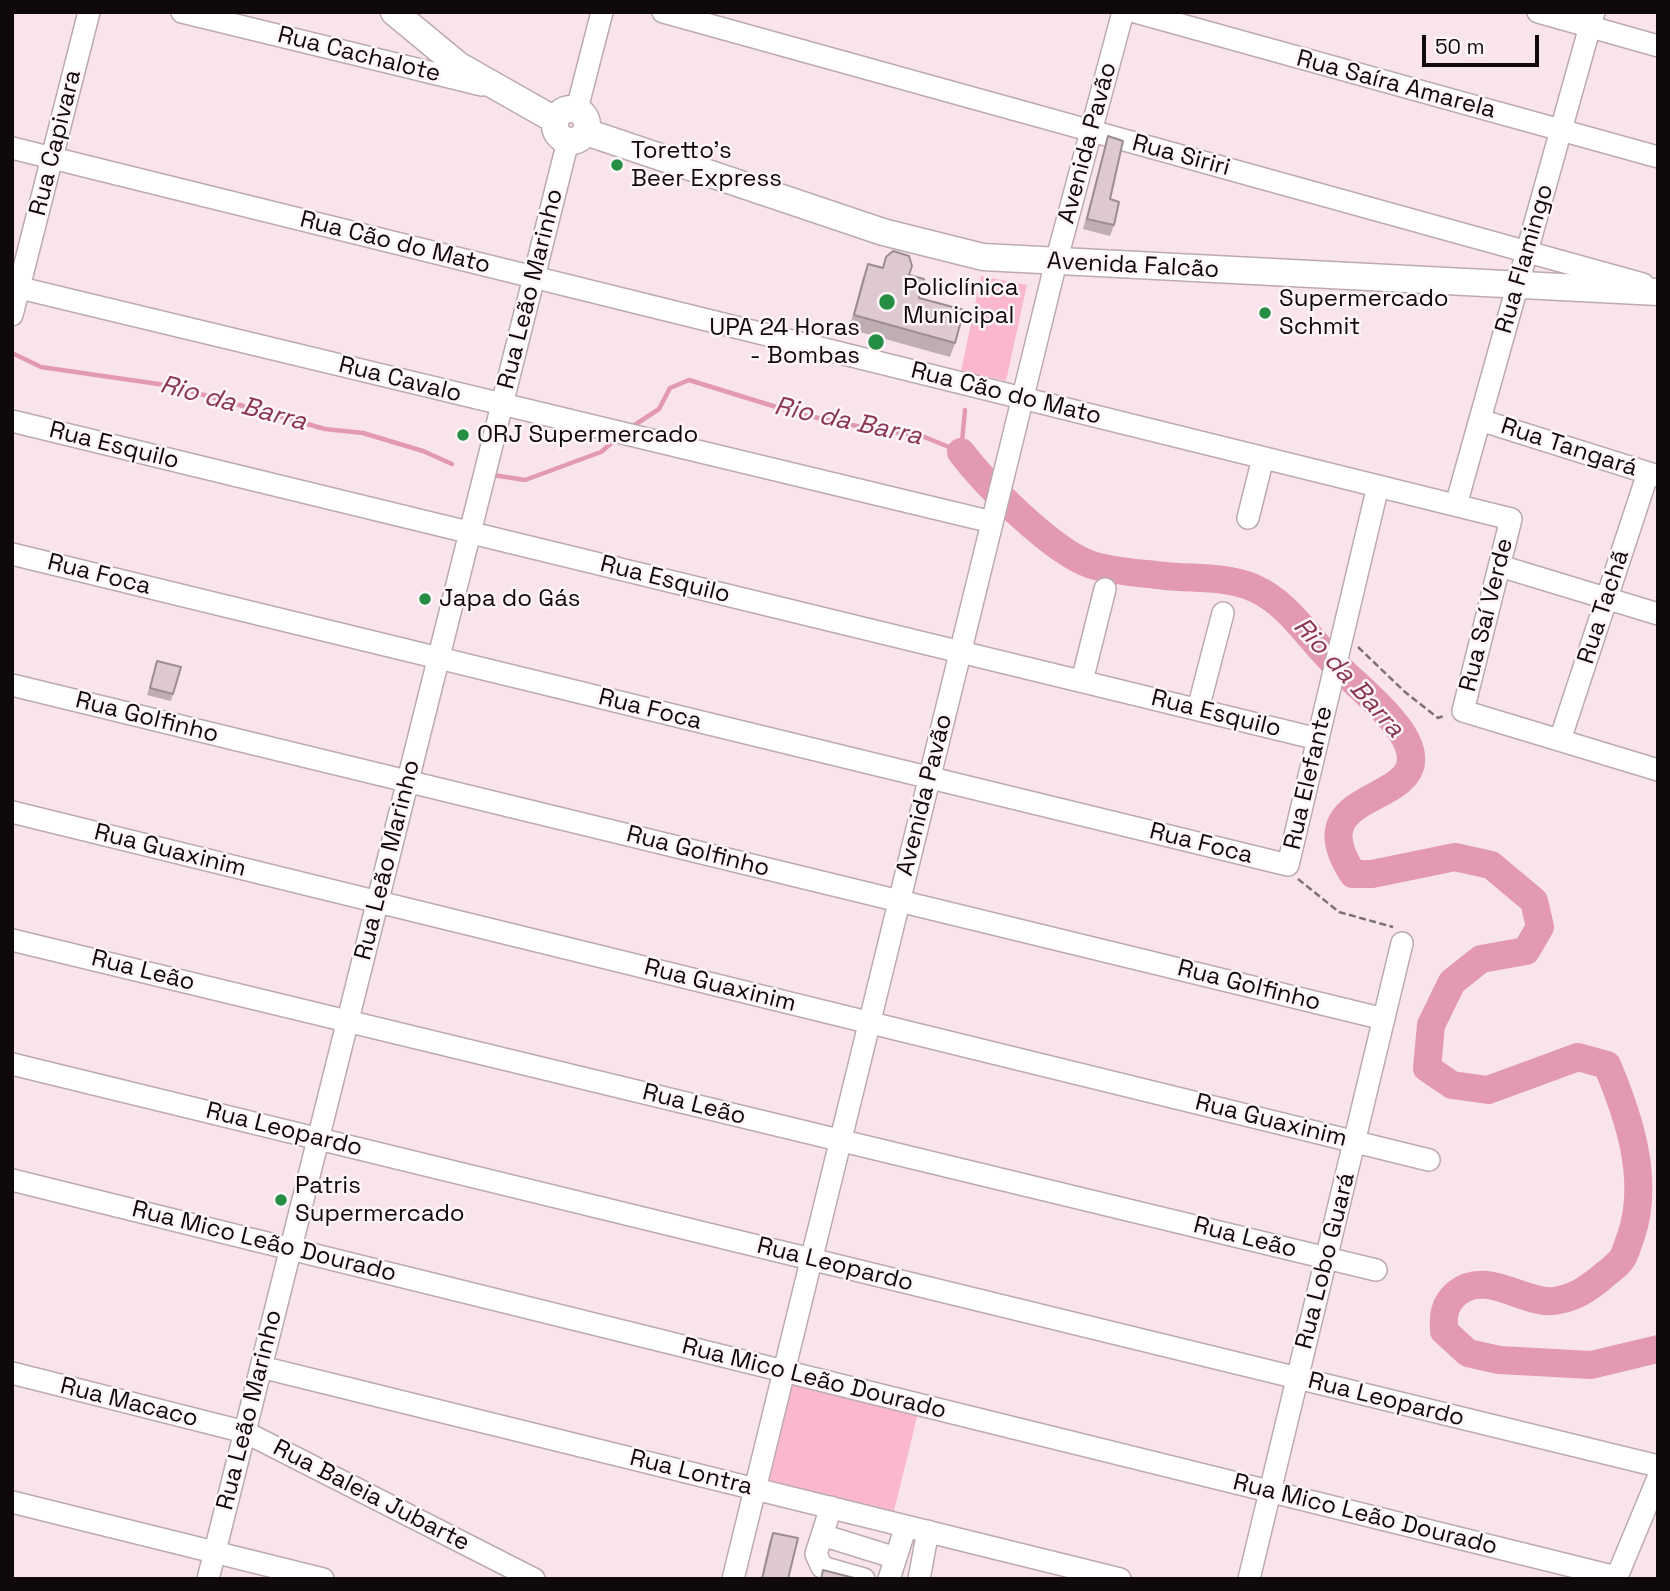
<!DOCTYPE html>
<meta charset="utf-8">
<style>
body{margin:0}
#map{position:relative;width:1670px;height:1591px;overflow:hidden;background:#f8e4ea;font-family:"Space Grotesk",sans-serif}
canvas{display:block}
.frame{position:absolute;inset:0;border:14px solid #0f090b;pointer-events:none}
.scale{position:absolute;left:1422px;top:35px;width:117px;height:32px;box-sizing:border-box;border:4px solid #0f090b;border-top:0;padding-left:9px;font-size:21px;line-height:24px;white-space:nowrap;color:#0f090b;-webkit-text-stroke:5px #fdf5f7;paint-order:stroke}
</style>
<div id="map">
<canvas width="1670" height="1591"></canvas>
<div class="frame"></div>
<div class="scale">50 m</div>
</div>
<script>
const context = document.querySelector('canvas').getContext('2d');
context.lineJoin = 'round';
function paint(path, color) { context.fillStyle = color; context.fill(path, 'evenodd'); }
function trace(path, color, width, dash) { context.strokeStyle = color; context.lineWidth = width; context.lineCap = dash ? 'butt' : 'round'; context.setLineDash(dash || []); context.stroke(path); }
function write(font, color, halo, rows, align = 'center') {
  context.font = font + ' "Space Grotesk",sans-serif'; context.lineWidth = 5; context.setLineDash([]); context.textBaseline = 'middle'; context.strokeStyle = halo; context.fillStyle = color; for (const [text, x, y, turn = 0] of rows) {
    context.save(); context.translate(x, y); context.rotate((+turn || 0) * Math.PI / 180); context.textAlign = isNaN(turn) ? turn : align; if (halo) context.strokeText(text, 0, 0); context.fillText(text, 0, 0); context.restore();
  }
}
paint(new Path2D(`
 M981,276l46,9 -21,96 -45,-10z
 M787,1380l131,33 -25,102 -131,-32z`), '#fbb8cd');
trace(new Path2D(`
 M12,353l29,14 131,19 153,43 38,4 60,18 29,13
 M630,428l29,-19 11,-21 19,-8 110,34 72,15 51,7 39,16 4,-42
 M493,475l32,5 76,-28 14,-12`), '#e399b1', 4.5);
trace(new Path2D(`
 M961,452c24,32 93,101 131,113 23,7 49,8 73,11 31,3 60,0 89,12 36,16 56,53 84,79 19,18 57,50 68,73 34,69 -113,43 -53,134h19l83,-17 36,8 43,36 6,26 -14,24 -45,8 -29,23 -21,43 -4,43 25,17 36,5 90,-33 29,8c22,52 43,115 24,171 -3,7 -5,18 -10,24 -5,7 -14,12 -20,18 -15,12 -27,20 -47,23 -29,4 -67,-32 -97,-8 -13,11 -14,23 -13,38l24,22 31,7 92,5 67,-16`), '#e399b1', 28);
const minor = new Path2D(`
 M182,12l300,73
 M663,12l980,272
 M1135,12l523,145
 M1538,12l120,34
 M577,109l25,-97
 M12,148l1499,371 -48,192 195,59
 M12,286l980,236
 M12,315l77,-303
 M1480,420l178,56
 M12,421l1306,318
 M1456,505l138,-493
 M1248,518l15,-60
 M12,554l1276,311 90,-379
 M1500,566l158,48
 M1082,681l23,-92
 M12,685l1372,334
 M1198,709l25,-96
 M1560,740l88,-267
 M12,812l1417,348
 M12,940l1364,330
 M12,1064l1646,402
 M12,1180l1604,397
 M261,1367l859,212
 M12,1373l233,59 289,147
 M12,1502l311,77
 M831,1507l-15,47 6,13 42,12
 M822,1535l74,23
 M208,1579l360,-1438
 M733,1579l323,-1317 67,-250
 M889,1579l17,-53
 M919,1579l9,-48
 M1249,1579l153,-636
 M1616,1579l42,-101`);
const major = new Path2D(`
 M394,12l64,53 97,55
 M555 125a16 16 0 1 1 32 0a16 16 0 1 1-32 0Z
 M586,132l297,100 100,25 675,35`);
trace(minor, '#bdaab0', 24);
trace(major, '#bdaab0', 29);
trace(new Path2D(`
 M1358,647l47,45 33,26 8,-3
 M1298,879l41,33 54,15`), '#7d7074', 2.5, [7, 3.5]);
trace(minor, '#fff', 21);
trace(major, '#fff', 26);
paint(new Path2D(`
 M1108,136l2,63 4,26 -4,11 -27,-7 22,-83z
 M886,257l23,18 10,23 36,45 -5,14 -101,-28 14,-52 5,-13 15,3z
 M157,661l16,33 -2,7 -24,-6z
 M773,1533l15,46h-27l8,-36z`), '#beadb2');
const building = new Path2D(`
 M1108,136l15,5 -13,58 9,3 -5,23 -27,-6z
 M893,251l16,5 3,10 -3,9 15,4 -5,19 45,12 -9,33 -101,-28 14,-51 15,4 3,-11z
 M157,661l24,6 -8,27 -23,-6z
 M773,1533l25,5 -10,41h-26z
 M823,1570l35,9h-37z`);
paint(building, '#ddc9cf');
trace(building, '#9b8d91', 2);
for (const [x, y, r, color] of [
 [617,165,7,"#268d44"],
 [887,302,9,"#268d44"],
 [1265,313,7,"#268d44"],
 [876,342,9,"#268d44"],
 [463,435,7,"#268d44"],
 [425,599,7,"#268d44"],
 [281,1200,7,"#268d44"]
]) { const dot = new Path2D(); dot.arc(x, y, r, 0, 2 * Math.PI); context.fillStyle = color; context.fill(dot); trace(dot, '#fdf5f7', 2.5); }
write('24px', '#0f090b', '#fdf5f7', [
 ["Rua Cachalote",359,55,14],
 ["Rua Saíra Amarela",1396,85,15],
 ["Rua Capivara",56,143,-76],
 ["Avenida Pavão",1088,143,-75],
 ["Rua Siriri",1181,156,15],
 ["Rua Cão do Mato",395,243,14],
 ["Rua Flamingo",1525,259,-74],
 ["Avenida Falcão",1133,266,3],
 ["Rua Leão Marinho",531,289,-76],
 ["Rua Cavalo",400,380,14],
 ["Rua Cão do Mato",1006,394,14],
 ["Rua Esquilo",114,446,14],
 ["Rua Tangará",1569,448,18],
 ["Rua Foca",99,575,14],
 ["Rua Esquilo",665,580,14],
 ["Rua Tachã",1604,607,-72],
 ["Rua Saí Verde",1487,615,-76],
 ["Rua Foca",650,710,14],
 ["Rua Esquilo",1216,714,14],
 ["Rua Golfinho",147,718,14],
 ["Rua Elefante",1309,778,-77],
 ["Avenida Pavão",925,795,-76],
 ["Rua Foca",1201,844,14],
 ["Rua Guaxinim",170,851,14],
 ["Rua Golfinho",698,852,14],
 ["Rua Leão Marinho",388,860,-76],
 ["Rua Leão",143,971,14],
 ["Rua Guaxinim",720,986,14],
 ["Rua Golfinho",1249,986,14],
 ["Rua Leão",694,1105,14],
 ["Rua Guaxinim",1271,1121,14],
 ["Rua Leopardo",284,1130,14],
 ["Rua Leão",1245,1238,14],
 ["Rua Mico Leão Dourado",264,1242,14],
 ["Rua Lobo Guará",1326,1261,-76],
 ["Rua Leopardo",835,1265,14],
 ["Rua Mico Leão Dourado",814,1379,14],
 ["Rua Leopardo",1386,1400,14],
 ["Rua Macaco",129,1403,14],
 ["Rua Leão Marinho",250,1410,-76],
 ["Rua Lontra",691,1473,14],
 ["Rua Baleia Jubarte",371,1496,27],
 ["Rua Mico Leão Dourado",1365,1515,14]
]);
write('24px', '#0f090b', '#fdf5f7', [
 ["Toretto's",631,151],
 ["Beer Express",631,179],
 ["Policlínica",903,288],
 ["Municipal",903,316],
 ["Supermercado",1279,299],
 ["Schmit",1279,327],
 ["UPA 24 Horas",860,328,"right"],
 ["- Bombas",860,356,"right"],
 ["ORJ Supermercado",477,435],
 ["Japa do Gás",439,599],
 ["Patris",295,1186],
 ["Supermercado",295,1214]
], 'left');
write('italic 26px', '#8a3456', '#fdf5f7', [
 ["Rio da Barra",233,404,15],
 ["Rio da Barra",848,422,12],
 ["Rio da Barra",1348,678,48]
]);
</script>
